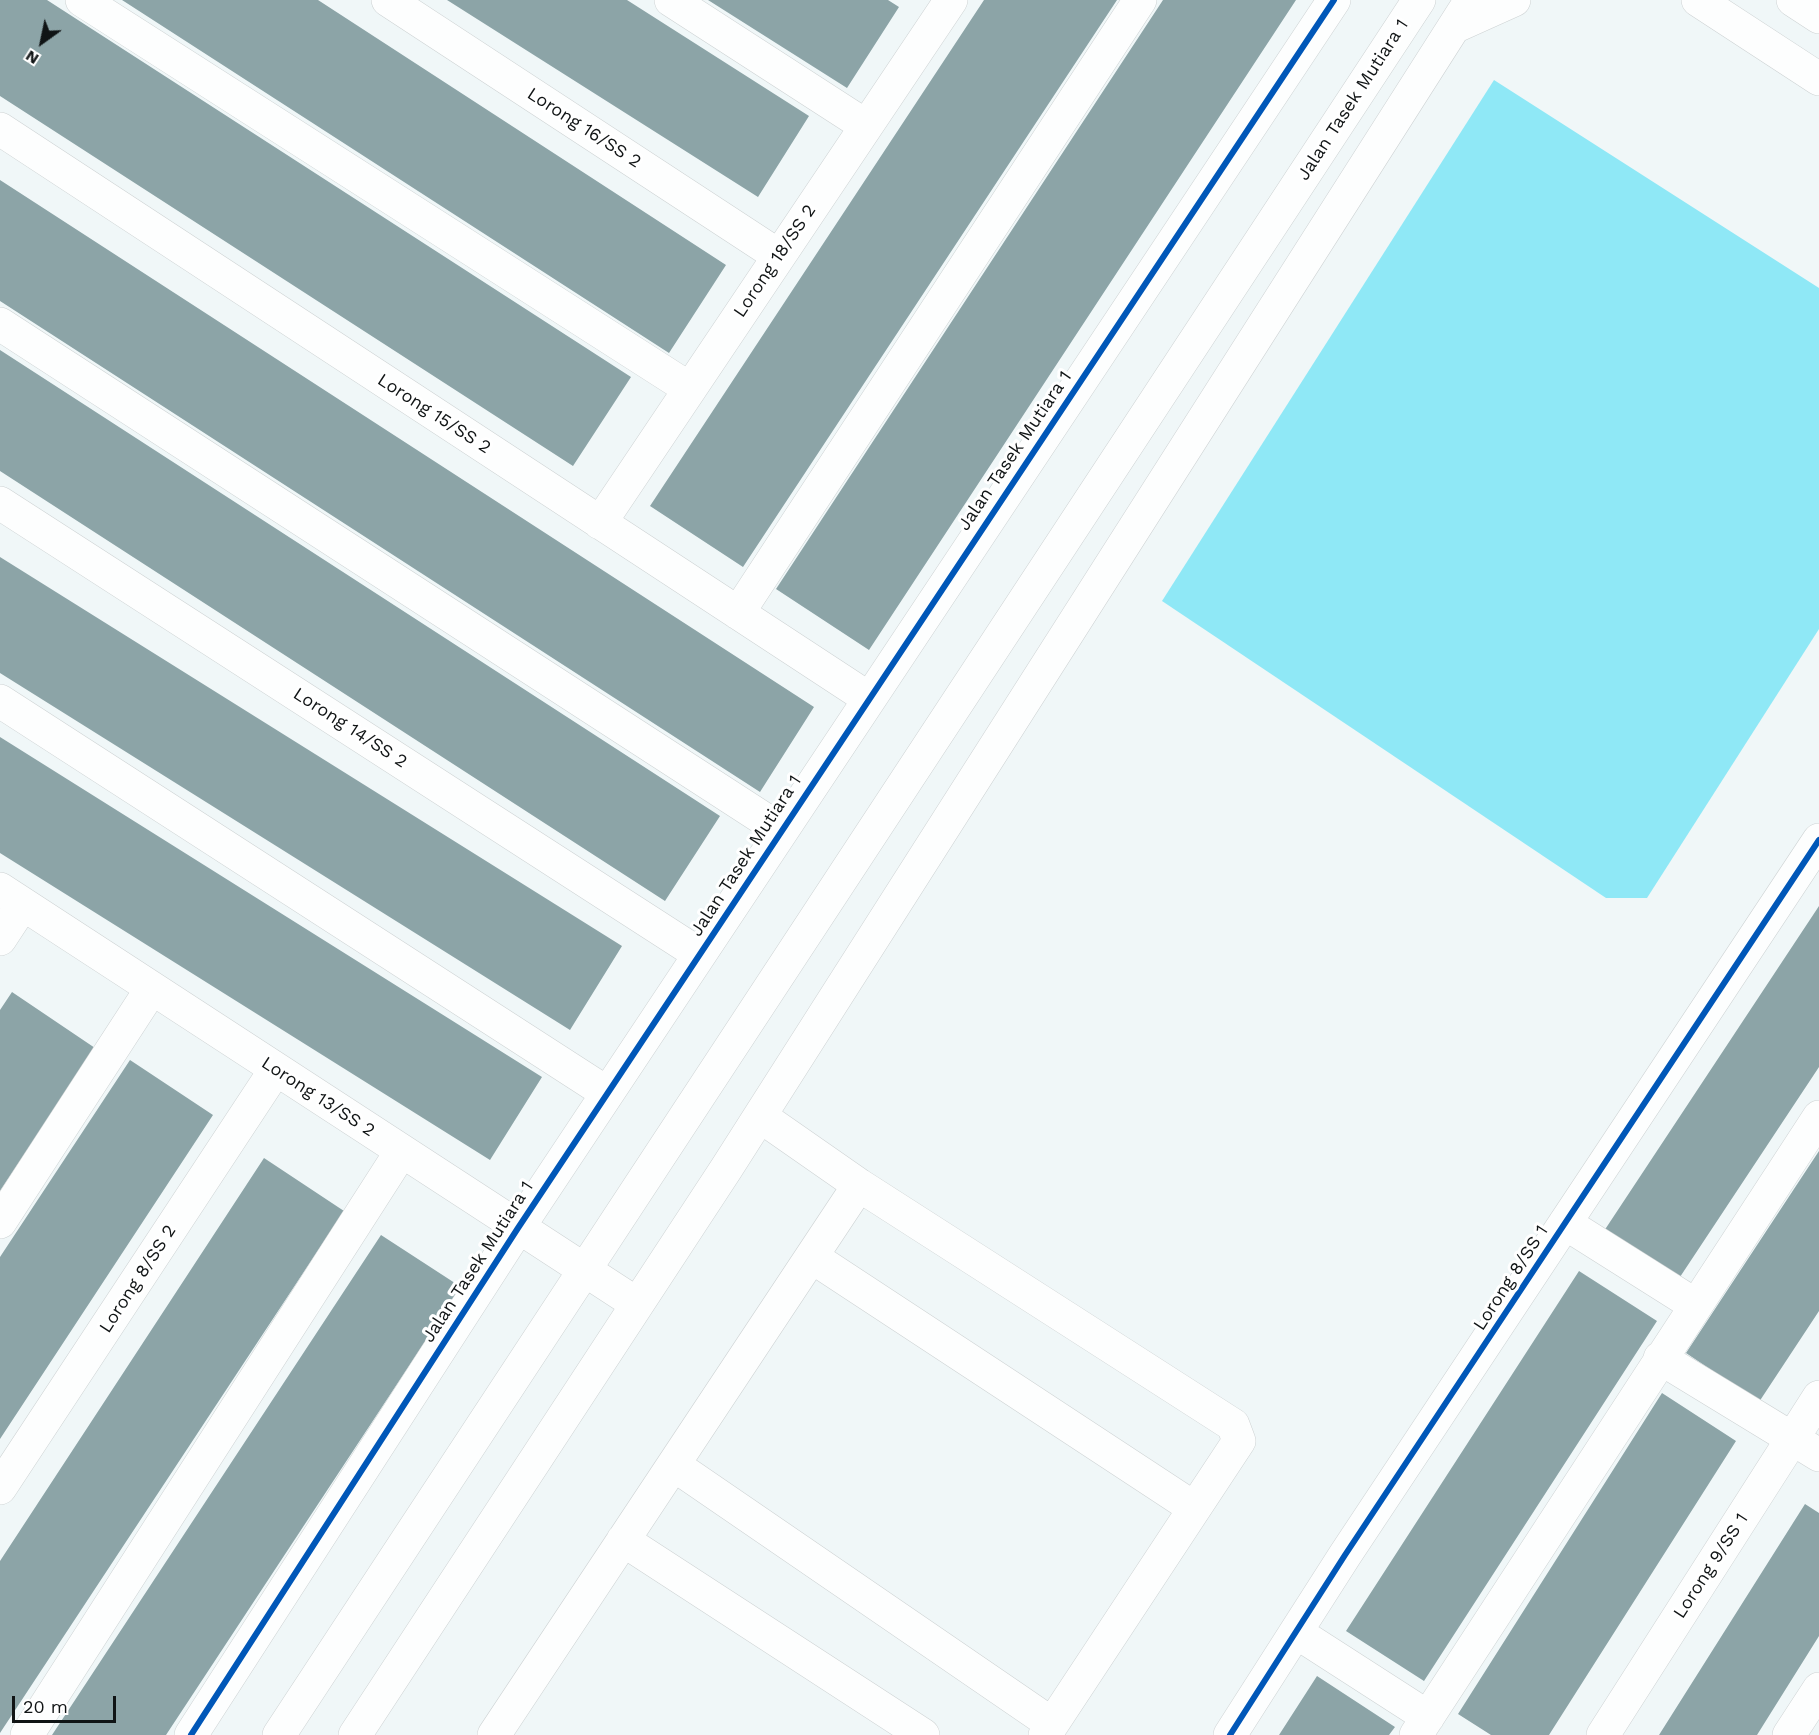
<!DOCTYPE html>
<style>
body{margin:0}
#map{position:relative;width:1819px;height:1735px;overflow:hidden;background:#f0f7f8;font-family:"Work Sans",sans-serif}
canvas{display:block}
.north{position:absolute;left:12px;top:12px;width:60px;height:60px;-webkit-text-stroke:4px #fff;paint-order:stroke;rotate:213deg;font-size:16px;font-weight:700;line-height:24px;text-align:center;color:#101415}
.north::after{content:'';display:block;margin:auto;width:21px;height:27px;background:#101415;clip-path:polygon(50% 0,100% 100%,50% 72%,0 100%)}
.scale{position:absolute;left:12px;top:1696px;width:104px;height:27px;box-sizing:border-box;border:3px solid #101415;border-top:0;padding-left:8px;font-size:18px;line-height:21px;white-space:nowrap;color:#101415;-webkit-text-stroke:4px #fff;paint-order:stroke}
</style>
<div id="map">
<canvas width="1819" height="1735"></canvas>
<div class="north">N</div>
<div class="scale">20 m</div>
</div>
<script>
const context = document.querySelector('canvas').getContext('2d');
context.lineJoin = 'round';
function paint(path, color) { context.fillStyle = color; context.fill(path, 'evenodd'); }
function trace(path, color, width, dash) { context.strokeStyle = color; context.lineWidth = width; context.lineCap = dash ? 'butt' : 'round'; context.setLineDash(dash || []); context.stroke(path); }
function write(font, color, halo, rows, align = 'center') {
  context.font = font + ' "Work Sans",sans-serif'; context.lineWidth = 6; context.setLineDash([]); context.textBaseline = 'middle'; context.strokeStyle = halo; context.fillStyle = color; for (const [text, x, y, turn = 0] of rows) {
    context.save(); context.translate(x, y); context.rotate((+turn || 0) * Math.PI / 180); context.textAlign = isNaN(turn) ? turn : align; if (halo) context.strokeText(text, 0, 0); context.fillText(text, 0, 0); context.restore();
  }
}
paint(new Path2D(`
 M1494,80l325,208v341l-172,269h-41l-444,-297z`), '#8fe8f6');
paint(new Path2D(`
 M0,0h47l584,377 -58,89 -573,-370z
 M122,0h196l408,265 -57,88z
 M447,0h180l182,116 -51,81z
 M708,0h180l11,7 -52,81z
 M984,0h133l-374,567 -93,-61z
 M1163,0h133l-427,650 -93,-61z
 M0,180l814,527 -54,85 -760,-491z
 M0,350l720,466 -55,85 -665,-430z
 M0,557l622,389 -52,84 -570,-357z
 M0,737l542,340 -52,83 -490,-307z
 M1819,906v161l-141,213 -74,-49z
 M12,992l83,56 -95,143v-181z
 M130,1060l83,55 -213,324v-182z
 M1819,1151v160l-60,91 -73,-49z
 M264,1158l80,53 -344,522v-172z
 M381,1235l80,52 -295,448h-114z
 M1579,1271l78,50 -233,360 -78,-50z
 M1662,1393l74,48 -187,294h-58l-33,-21z
 M1805,1504l14,9v123l-62,99h-98z
 M1317,1676l78,51 -6,8h-110z`), '#8ca4a7');
const minor = new Path2D(`
 M82,0l608,389
 M388,0l391,256
 M671,0l195,126
 M1698,0l121,79
 M1793,0l26,17
 M1454,27l60,-27
 M0,129l868,569
 M0,324l781,506
 M0,503l699,451
 M600,523l351,-523
 M738,613l402,-613
 M0,701l607,392
 M0,889l637,415
 M0,939l23,-35
 M760,1116l99,69 374,240 6,16 -194,294
 M0,1222l152,-234
 M1565,1223l130,82
 M812,1257l382,251
 M1660,1358l159,97
 M674,1465l378,259
 M0,1488l276,-419
 M623,1540l300,195
 M1296,1632l132,85
 M27,1735l374,-583
 M191,1735l327,-507 816,-1228
 M279,1735l1140,-1735
 M355,1735l371,-566 745,-1169
 M494,1735l365,-550
 M1230,1735l115,-180 474,-715
 M1416,1735l403,-618
 M1603,1735l216,-338
 M1789,1735l30,-46`);
trace(minor, '#cdd2d3', 34);
trace(minor, '#fdfefe', 33);
trace(new Path2D(`
 M191,1735l327,-507 816,-1228
 M1230,1735l115,-180 474,-715`), '#0057b8', 6);
write('18px', '#101415', '#fff', [
 ["Jalan Tasek Mutiara 1",1353,100,-57],
 ["Lorong 16/SS 2",584,128,33],
 ["Lorong 18/SS 2",775,261,-56],
 ["Lorong 15/SS 2",434,414,33],
 ["Jalan Tasek Mutiara 1",1015,451,-56],
 ["Lorong 14/SS 2",350,728,33],
 ["Jalan Tasek Mutiara 1",746,856,-57],
 ["Lorong 13/SS 2",318,1097,33],
 ["Jalan Tasek Mutiara 1",478,1262,-57],
 ["Lorong 8/SS 1",1511,1278,-57],
 ["Lorong 8/SS 2",138,1279,-57],
 ["Lorong 9/SS 1",1711,1566,-57]
]);
</script>
